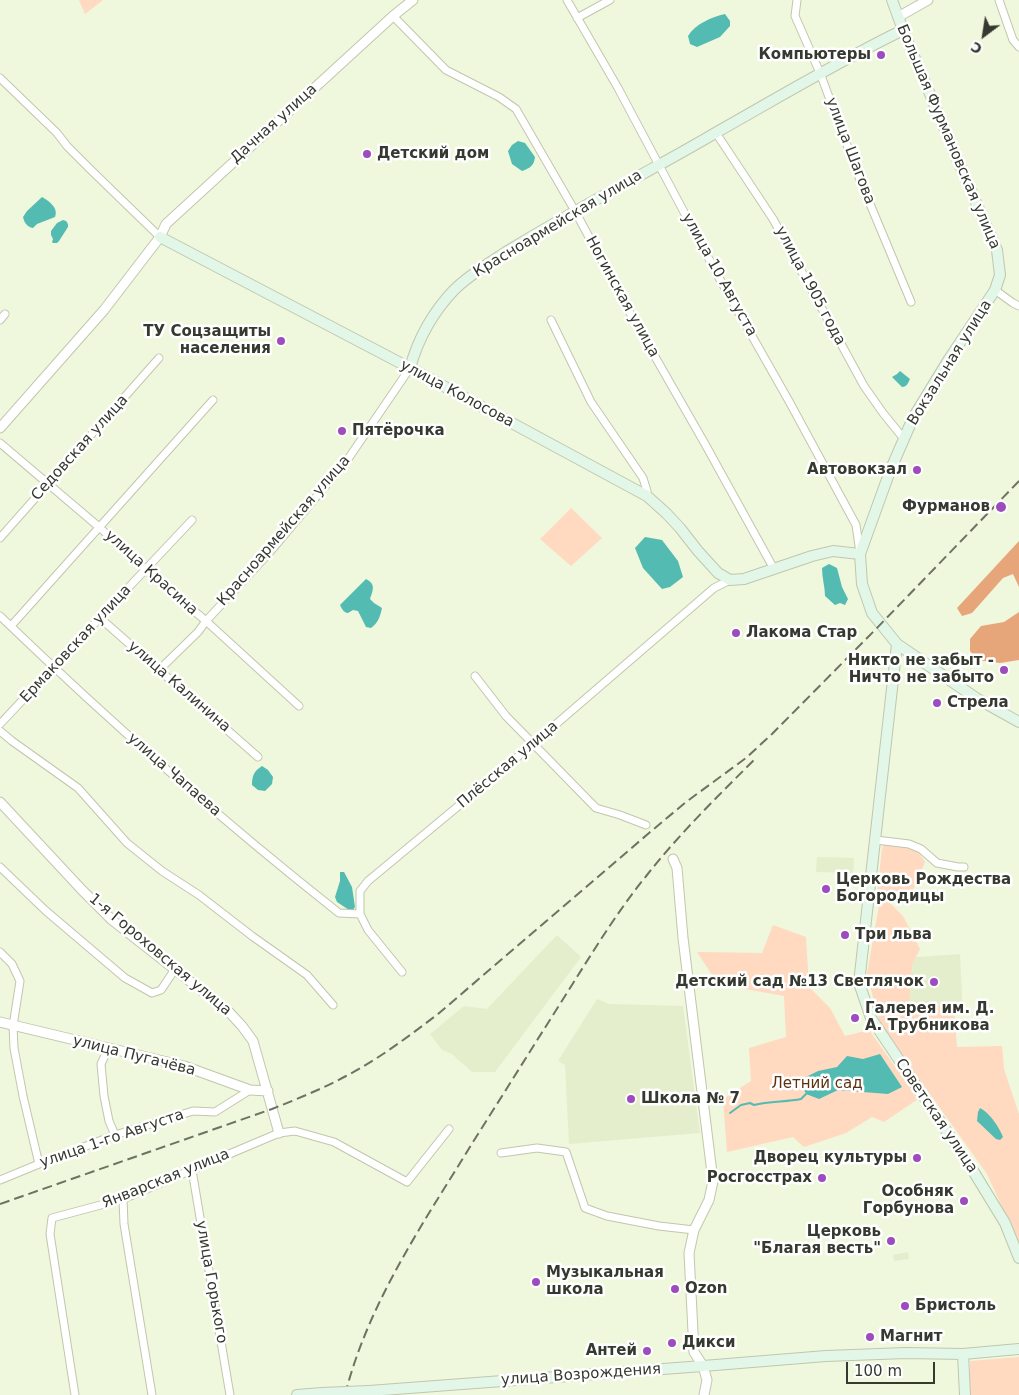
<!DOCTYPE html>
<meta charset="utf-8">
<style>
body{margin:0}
#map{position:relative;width:1019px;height:1395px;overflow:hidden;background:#eff7dd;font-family:"DejaVu Sans",sans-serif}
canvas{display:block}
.north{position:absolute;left:959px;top:10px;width:50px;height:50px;-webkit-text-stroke:4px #fff;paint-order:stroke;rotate:211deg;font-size:14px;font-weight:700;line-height:20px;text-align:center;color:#36392f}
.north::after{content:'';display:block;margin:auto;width:18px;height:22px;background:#36392f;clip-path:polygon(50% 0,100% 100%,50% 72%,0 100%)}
.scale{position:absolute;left:846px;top:1362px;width:89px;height:22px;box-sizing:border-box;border:2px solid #36392f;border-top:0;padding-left:6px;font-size:15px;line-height:18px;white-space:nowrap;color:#36392f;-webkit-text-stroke:4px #fff;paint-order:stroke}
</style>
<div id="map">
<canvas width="1019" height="1395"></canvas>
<div class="north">С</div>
<div class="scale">100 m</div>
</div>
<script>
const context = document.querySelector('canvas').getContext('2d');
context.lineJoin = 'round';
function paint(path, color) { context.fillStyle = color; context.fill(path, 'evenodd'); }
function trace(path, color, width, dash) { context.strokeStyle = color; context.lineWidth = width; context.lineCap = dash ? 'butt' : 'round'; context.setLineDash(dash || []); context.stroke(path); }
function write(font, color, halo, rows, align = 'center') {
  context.font = font + ' "DejaVu Sans",sans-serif'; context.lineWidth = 5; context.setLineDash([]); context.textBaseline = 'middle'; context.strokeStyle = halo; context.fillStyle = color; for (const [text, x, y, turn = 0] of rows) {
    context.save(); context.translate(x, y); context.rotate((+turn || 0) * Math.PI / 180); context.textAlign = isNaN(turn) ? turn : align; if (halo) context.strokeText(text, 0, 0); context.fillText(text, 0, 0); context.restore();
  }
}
paint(new Path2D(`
 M817,857l37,1 -1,15 -37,-1z
 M557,935l24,22 -86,115h-23l-20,-18 -10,-4 -12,-16 34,-28 23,3z
 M960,954l3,61 -48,4 -6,-13 -4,-48z
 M597,999l12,5 74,2 17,127 -131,11 -4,-79 -7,-4z
 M908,1252l1,7 -15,2 -1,-6z`), '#e4eecd');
paint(new Path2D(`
 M79,0h24l-18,14z
 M571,508l31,30 -31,28 -31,-27z
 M884,843l20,2 13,5 8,12 -15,35 -29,-3 22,22 17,33 -8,16 -3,39 45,3 3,40 45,-1 2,23 15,45v130l-32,-70 -107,-150 -13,-50 14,-80 -4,-1 5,-44z
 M773,925l33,12 3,50 21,21 15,28 24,-6 49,69 -34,23 -12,-5 -26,16 -42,14 -11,-10 -66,15 -4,-53 28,-18 -2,-33 37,-11 -2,-41 -66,-12 -21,-32 65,1z
 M1019,1357v38h-49v-34z`), '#ffd9c0');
paint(new Path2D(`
 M1019,541v46l-6,-13 -10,4 -31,35 -10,3 -5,-8z
 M1019,612v48l-19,3 -23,-3 -7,-9v-12l11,-13 23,-4z`), '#e7a57a');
paint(new Path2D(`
 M725,14l5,7v5l-10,11 -23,10 -7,-3 -2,-8c7,-12 24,-19 37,-22z
 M518,141l7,2 10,14c-1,9 -5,11 -13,14l-10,-7 -4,-13 4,-6z
 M42,197c7,4 17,11 13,20l-18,7 -4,4c-6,-1 -9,-6 -10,-11l4,-6z
 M63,220l3,1 2,3v3l-9,14 -2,2h-4l-1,-1 1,-3 -2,-4v-4l6,-8z
 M900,371l10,8c-2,4 -3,8 -8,8l-10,-10 5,-3z
 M645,537l17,3 16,21 5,16 -13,10 -8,2 -19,-21 -8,-20z
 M829,564l8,4 5,19 6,12 -3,6 -5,-2 -5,2 -10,-9c0,-9 -3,-18 -3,-28z
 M366,579c10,5 7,11 4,20l4,4 8,5c-2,9 -4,15 -11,20l-5,-1 -8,-16 -5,-1 -5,3c-4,0 -6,-4 -8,-8z
 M262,766l6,4 5,7 -1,7 -7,7 -7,-1 -6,-5c0,-9 2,-14 10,-19z
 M340,872h4l8,15 3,20 -2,3h-4l-12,-8 -2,-5 5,-16z
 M880,1054l22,33 -14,7 -50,-4 -19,9 -13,-5 -6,-14 18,-9 19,-4 10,-11 16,3z
 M980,1108c10,5 19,19 23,29l-3,3 -4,-1 -19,-18 1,-9z`), '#53bbb1');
trace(new Path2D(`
 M730,1113l11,-8 9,-2 4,2c15,-4 32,-3 47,-6l5,-5`), '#53bbb1', 2);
const minor = new Path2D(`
 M567,0l51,88 100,188 72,127 66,122 4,28
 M797,0l-2,16 25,57 40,107 51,122
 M999,0l14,40 6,7
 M393,16l53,54 53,27 17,12 59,102 55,102 75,131 69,125
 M577,18l33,-18
 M0,78l57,55 10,13 26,26 67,65
 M716,133l57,86 91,167 19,27 21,26
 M995,290l18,13 6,3
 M0,320l5,-6
 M551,320l40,82 52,76 4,13v5
 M0,443l99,84 47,43 60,51 93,85
 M0,538l159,-180
 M0,616c108,104 221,204 339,297l21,1
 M100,618l158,139
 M11,626l202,-226
 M160,669l38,-37 8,-11 63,-68 69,-82 10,-12 62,-91
 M475,676l31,40 90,92 24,7 26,10
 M0,724l192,-204
 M0,731l12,10 66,47 49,55 35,28 37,24 53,41 55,39 26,30
 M876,840l33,4 12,5 16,14 21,4h6
 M0,867l46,44 79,67 27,15 9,-3 14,-21
 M0,952l12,12 8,17 -7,45 1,22 9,48 16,68
 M402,972l-34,-42 -8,-16v-23l8,-10 165,-137 181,-156 16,-8
 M108,1049l-7,15 3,32 5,25 6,14
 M501,1153l36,-5 29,4 19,56 22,8 52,10 35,4
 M192,1170l38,225
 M0,1180l39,-16 76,-29 78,-24 22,1 35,-22
 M123,1199l1,25 28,171
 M75,1395l-25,-161 2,-16 71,-19 156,-66 16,-2 39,11 73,40 42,-53`);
const tertiary = new Path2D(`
 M898,17l30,-17
 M0,428l104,-118 56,-73 6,-13 227,-208 20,-16
 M0,802l82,88 30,30 117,92 13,14 11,15 26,92
 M673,859l4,9 6,70 30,243 -4,19 -15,30 -5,23 5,99 9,14 4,14 -3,15
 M0,1022l184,44 66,24 18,1`);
const secondary = new Path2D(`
 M892,0l11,30 61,145 33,75 3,25 -5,15 -46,69 -36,59 -23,53 -30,83 2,30 10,29 25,31 79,54 43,24
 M160,237l250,131 237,128 19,17 14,15 18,23 20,22 12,7 14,-1 68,-23 21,-5 27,3
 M410,368c8,-29 23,-56 44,-78 15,-15 34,-26 52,-38 38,-23 76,-45 115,-66 32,-18 64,-35 96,-54 62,-35 122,-71 186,-102
 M897,644l-38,339 12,35 101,151 33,54 14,35
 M963,1354l2,41
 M369,1391l334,-25 123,-10 80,-3 57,1 56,-5
 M297,1395l25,-2`);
trace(minor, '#c0c7ae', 9);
trace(tertiary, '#c0c7ae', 11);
trace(secondary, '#c0c7ae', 12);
trace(minor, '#fff', 7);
trace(tertiary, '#fff', 9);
trace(secondary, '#e2f7e8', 10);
trace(new Path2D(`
 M0,1204l272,-95c25,-10 50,-20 74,-33 33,-17 63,-40 92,-62l211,-181 37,-31 60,-44 26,-24 103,-104 144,-149
 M345,1395c23,-92 79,-173 128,-253 31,-49 61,-97 92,-146 26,-41 51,-83 82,-121 33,-42 72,-80 110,-118`), '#6e7263', 2, [10, 5]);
const secondaryBridge = new Path2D(`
 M322,1393l47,-2`);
trace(secondaryBridge, '#c0c7ae', 12, []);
trace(secondaryBridge, '#e2f7e8', 10);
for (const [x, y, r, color] of [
 [881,55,5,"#9c4cbc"],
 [367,154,5,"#9c4cbc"],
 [281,341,5,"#9c4cbc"],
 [342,431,5,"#9c4cbc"],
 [917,470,5,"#9c4cbc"],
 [1001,507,6,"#9c4cbc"],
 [736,633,5,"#9c4cbc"],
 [1004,670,5,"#9c4cbc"],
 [937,703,5,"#9c4cbc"],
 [826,889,5,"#9c4cbc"],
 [845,935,5,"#9c4cbc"],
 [934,982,5,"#9c4cbc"],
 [855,1018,5,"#9c4cbc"],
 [631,1099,5,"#9c4cbc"],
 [917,1158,5,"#9c4cbc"],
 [822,1178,5,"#9c4cbc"],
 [964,1201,5,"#9c4cbc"],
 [891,1241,5,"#9c4cbc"],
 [536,1282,5,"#9c4cbc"],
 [675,1289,5,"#9c4cbc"],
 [905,1306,5,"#9c4cbc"],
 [870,1337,5,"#9c4cbc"],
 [672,1343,5,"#9c4cbc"],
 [647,1351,5,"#9c4cbc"]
]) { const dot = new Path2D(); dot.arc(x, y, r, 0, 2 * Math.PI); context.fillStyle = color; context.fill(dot); trace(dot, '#fff', 2); }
write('bold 15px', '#36392f', '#fff', [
 ["Компьютеры",871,55,"right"],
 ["Детский дом",377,154],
 ["ТУ Соцзащиты",271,332,"right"],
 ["населения",271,349,"right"],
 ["Пятёрочка",352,431],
 ["Автовокзал",907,470,"right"],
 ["Фурманов",990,507,"right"],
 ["Лакома Стар",746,633],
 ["Никто не забыт -",994,661,"right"],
 ["Ничто не забыто",994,678,"right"],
 ["Стрела",947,703],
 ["Церковь Рождества",836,880],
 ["Богородицы",836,897],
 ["Три льва",855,935],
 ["Детский сад №13 Светлячок",924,982,"right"],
 ["Галерея им. Д.",865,1009],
 ["А. Трубникова",865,1026],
 ["Школа № 7",641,1099],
 ["Дворец культуры",907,1158,"right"],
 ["Росгосстрах",812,1178,"right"],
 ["Особняк",954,1192,"right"],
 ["Горбунова",954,1209,"right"],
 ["Церковь",881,1232,"right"],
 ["\"Благая весть\"",881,1249,"right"],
 ["Музыкальная",546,1273],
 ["школа",546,1290],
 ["Ozon",685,1289],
 ["Бристоль",915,1306],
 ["Магнит",880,1337],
 ["Дикси",682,1343],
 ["Антей",637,1351,"right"]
], 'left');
write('15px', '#36392f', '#fff', [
 ["Дачная улица",274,124,-42],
 ["Большая Фурмановская улица",948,137,67],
 ["улица Шагова",850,151,69],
 ["Красноармейская улица",558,224,-31],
 ["улица 10 Августа",719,275,61],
 ["улица 1905 года",810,286,62],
 ["Ногинская улица",622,297,61],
 ["Вокзальная улица",950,363,-58],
 ["улица Колосова",457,394,28],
 ["Седовская улица",80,448,-48],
 ["Красноармейская улица",284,531,-49],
 ["улица Красина",151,573,42],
 ["Ермаковская улица",76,644,-47],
 ["улица Калинина",179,687,41],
 ["Плёсская улица",508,765,-40],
 ["улица Чапаева",174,775,41],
 ["1-я Гороховская улица",160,955,40],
 ["улица Пугачёва",134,1056,14],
 ["Советская улица",936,1116,56],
 ["улица 1-го Августа",112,1139,-19],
 ["Январская улица",166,1179,-22],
 ["улица Горького",211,1282,80],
 ["улица Возрождения",581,1375,-4]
]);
write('15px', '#5c3211', '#fff', [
 ["Летний сад",817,1084]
]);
</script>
